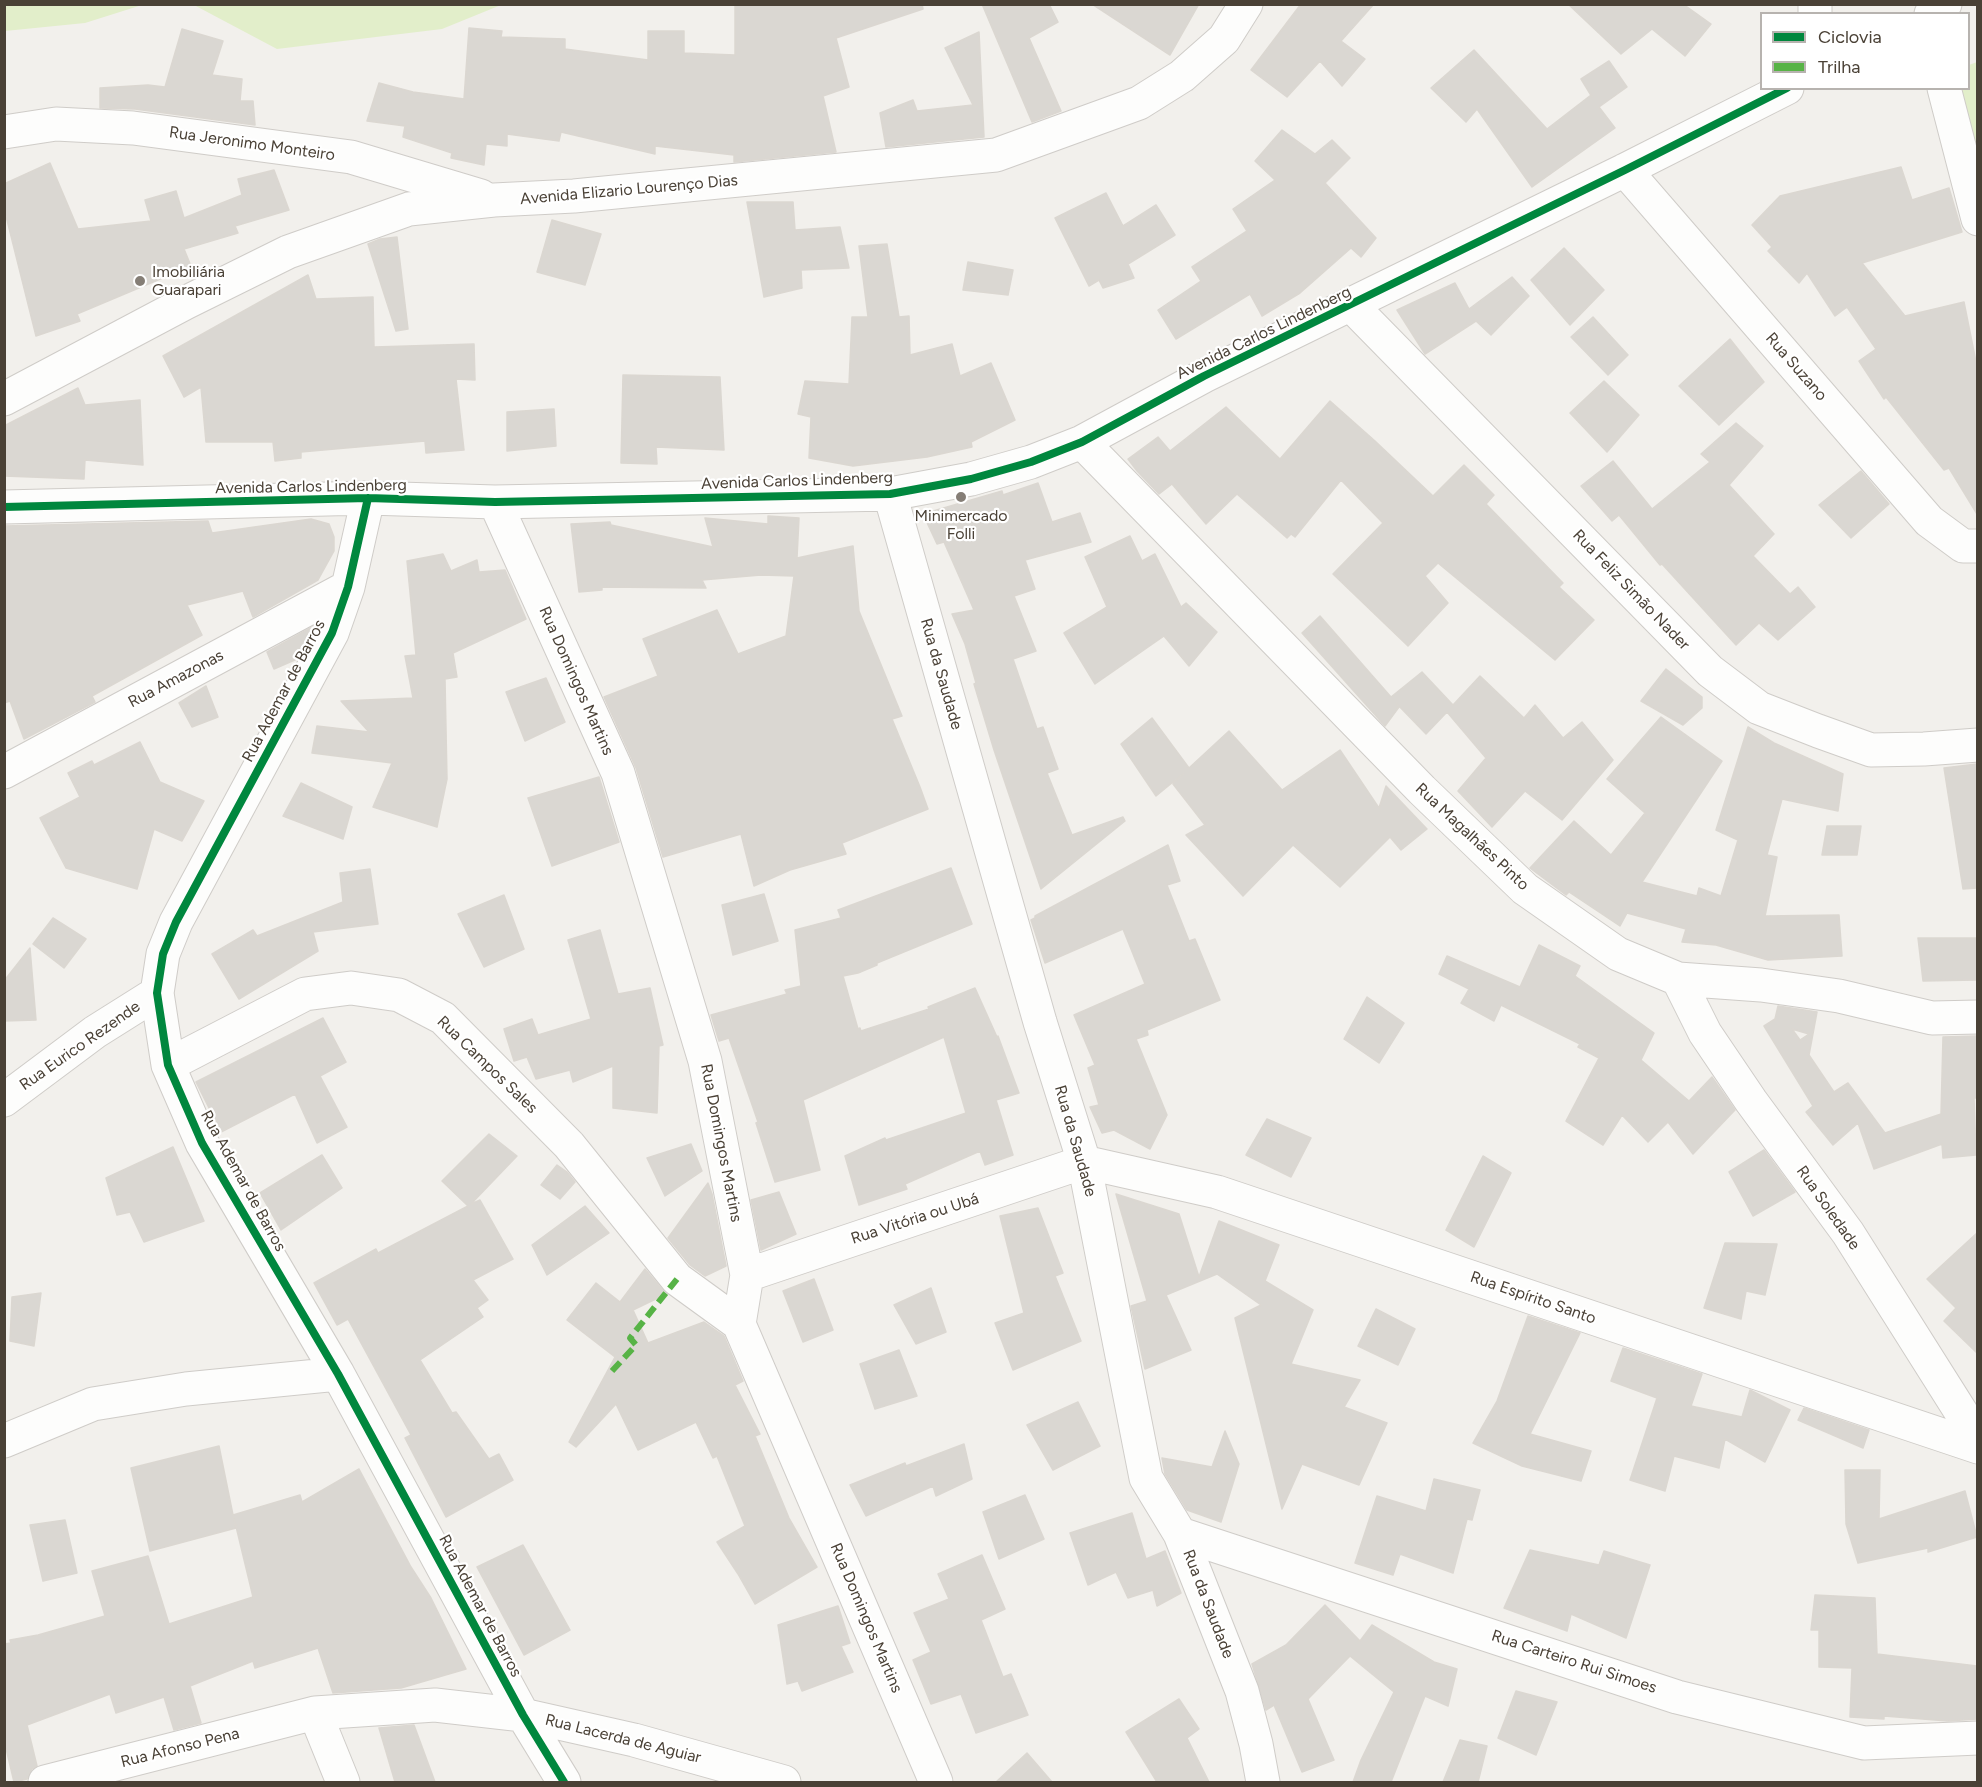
<!DOCTYPE html>
<meta charset="utf-8">
<style>
body{margin:0}
#map{position:relative;width:1982px;height:1787px;overflow:hidden;background:#f2f0ec;font-family:Figtree,sans-serif}
canvas{display:block}
.frame{position:absolute;inset:0;border:6px solid #4a4136;pointer-events:none}
.legend{position:absolute;left:1760px;top:12px;width:210px;height:78px;box-sizing:border-box;background:#fff;border:2px solid #b7b3af;margin:0;padding:8px 10px;list-style:none;font-size:18px;color:#4a4136}
.legend li{display:flex;align-items:center;gap:12px;height:30px}
.legend b{width:30px;border:2px solid #b7b3af}
</style>
<div id="map">
<canvas width="1982" height="1787"></canvas>
<div class="frame"></div>
<ul class="legend">
<li><b style="height:8px;background:#00873e"></b>Ciclovia</li>
<li><b style="height:8px;background:#57b346"></b>Trilha</li>
</ul>
</div>
<script>
const context = document.querySelector('canvas').getContext('2d');
context.lineJoin = 'round';
function paint(path, color) { context.fillStyle = color; context.fill(path, 'evenodd'); }
function trace(path, color, width, dash) { context.strokeStyle = color; context.lineWidth = width; context.lineCap = dash ? 'butt' : 'round'; context.setLineDash(dash || []); context.stroke(path); }
function write(font, color, halo, rows, align = 'center') {
  context.font = font + ' Figtree,sans-serif'; context.lineWidth = 4.5; context.setLineDash([]); context.textBaseline = 'middle'; context.strokeStyle = halo; context.fillStyle = color; for (const [text, x, y, turn = 0] of rows) {
    context.save(); context.translate(x, y); context.rotate((+turn || 0) * Math.PI / 180); context.textAlign = isNaN(turn) ? turn : align; if (halo) context.strokeText(text, 0, 0); context.fillText(text, 0, 0); context.restore();
  }
}
paint(new Path2D(`
 M5,4h137v1l-57,18 -80,8z
 M194,5v-1l307,1 -59,24 -165,20z
 M1977,62v99l-17,-72 8,-1 1,-23z`), '#e2eeca');
const building = new Path2D(`
 M735,4h187l1,5 -87,29 13,49 -26,9 13,56 -102,10v-7l-79,-9v8l-94,-22 -2,9 -52,-7v12l-21,-2 -2,21 -33,-7 1,-5 -49,-16 2,-11 -38,-5 12,-38 34,9 51,7 5,-71 33,3 -1,6 64,2v10l83,11v-29h36v22l51,2z
 M982,4h67l9,18 -29,16 32,73 -29,11z
 M1092,4h107l-29,51z
 M1301,4h73l-33,37 24,18 -23,27 -22,-25 -33,36 -36,-27z
 M1568,4h115l28,20 -26,32 -33,-27 -31,25z
 M182,29l41,12 -11,34 30,4 -2,22h13l2,24 -120,-16 -35,-1v-20l48,-3 17,2z
 M979,32l5,105 -98,10 -6,-34 33,-13 4,11 56,-6 -28,-57z
 M1474,50l73,79 44,-34 1,2 -11,-18 28,-18 18,26 -28,20 16,21 -83,59 -55,-78 -11,13 -35,-34z
 M1282,130l33,24 17,-14 18,18 -25,25 51,55 -15,19 -10,-9 -51,45 -38,23 -12,-22 -74,45 -18,-29 43,-29 -9,-14 55,-36 -14,-22 42,-29 -20,-19z
 M50,163l28,66 73,-8 -6,-21 31,-9 8,27 58,-23 -4,-16 36,-9 15,40 -54,16 3,7 -54,16 7,17 -114,48 3,7 -44,15 -32,-128v-24z
 M1901,167l11,33 37,-12 13,44 -100,31 43,53 59,-14 13,65v147l-28,-46 -5,2 -58,-73 -2,2 -25,-38 17,-12 -29,-42 -12,9 -28,-43 -8,10 -31,-32 4,-4 -20,-22 28,-29z
 M1106,193l17,33 33,-21 19,30 -47,29 6,14 -31,10 -4,-8 -10,6 -34,-68z
 M747,202h46l2,28 45,-3 9,41 -48,2 1,18 -38,9z
 M552,220l49,14 -16,51 -48,-13z
 M397,237l11,92 -12,2 -28,-87 12,-5z
 M887,244l12,73 10,-1 1,39 42,-11 8,32 31,-13 24,57 -44,22 1,5 -45,10 -74,9 -44,-8 2,-41 -13,-3 7,-33 44,3 3,-67h16l-9,-71z
 M1564,248l40,42 -34,35 -39,-45z
 M968,262l45,8 -5,25 -45,-5z
 M308,275l8,24 57,-2 1,50 100,-3 1,36 -19,-1 8,71 -38,3 -1,-12 -124,11v6l-26,3 -2,-19h-67l-5,-55 -17,10 -21,-41z
 M1512,277l17,19 -38,39 -15,-14 -51,33 -28,-44 58,-27 14,26z
 M1593,317l35,38 -20,20 -37,-38z
 M1730,339l34,43 -45,43 -40,-39z
 M623,375l97,2 4,73 -68,-3 1,17 -36,-1z
 M1604,381l35,34 -32,37 -37,-39z
 M78,388l7,17 55,-5 3,65 -58,-5 -1,19 -80,-3v-50z
 M1330,401l45,40 58,55 31,-31 30,30 -8,9 77,79 -4,4 35,33 -39,40 -117,-97 -13,13 23,27 -40,43 -75,-72 50,-51 -42,-43 -46,57 -4,-3 -4,4 -50,-44 -31,30 -34,-40 -13,10 -22,-23 -9,-12 30,-22 12,14 56,-44 54,52z
 M554,409l2,37 -49,5v-39z
 M1736,423l27,23 -34,39 45,49 -21,22 37,38 8,-7 17,20 -37,33 -19,-17 -23,22 -74,-81 -2,1 -41,-50 -7,6 -31,-35 32,-25 39,48 58,-47 -9,-8z
 M1861,471l28,33 -38,34 -32,-33z
 M1038,483l14,39 28,-9 11,29 -66,18 10,29 -21,7 22,55 -23,8 24,70 6,-2 15,42 -11,4 25,62 51,-18 2,4 -84,68 -47,-139 -20,-66 2,-1 -11,-39 -13,-30 22,-4 -30,-68 -7,2 -14,-30 79,-23 1,4z
 M768,516l31,2 -2,40 56,-12 6,65 43,105 -10,3 28,68 8,22 -86,34 4,11 -56,16 -36,16 -13,-52 -78,23 -27,-89 -32,-71 54,-21 -15,-37 74,-29 21,44 48,-18 8,-60 -33,-1 -59,5 4,8 -104,-1v3l-23,2 -8,-68 39,-2 1,3 102,22 -8,-29 63,6z
 M311,519l18,5 5,13v14l-16,29 -65,37 -10,-26 -56,14 15,30 -110,61 3,6 -71,37 -14,-38 -6,2v-177l204,-5 4,12z
 M1130,536l12,25 13,-7 26,53 5,-4 31,29 -28,34 -25,-30 -69,48 -31,-51 43,-26 -22,-50z
 M443,554l8,17 26,-11 2,12 26,-2 21,49 -73,34 4,24 -12,2 2,100 -10,48 -64,-20 19,-44 -80,-10 5,-27 52,6 -28,-31 72,-3 -8,-42 11,-1 -9,-94z
 M1320,616l71,81 31,-25 31,33 27,-29 44,42 11,-13 28,33 19,-16 31,38 -51,60 -37,-29 -33,36 -34,-36 28,-33 -39,-46 -21,22 -30,-31 3,4 -14,19 -83,-93z
 M314,626l-17,33 -23,10 -7,-17z
 M1666,669l36,28v11l-19,17 -42,-24z
 M546,678l19,44 -40,19 -19,-49z
 M206,686l12,31 -26,10 -13,-24z
 M1661,717l61,44 -80,121 55,14 2,-8 22,8 17,-56 -22,-10 32,-103 26,16 69,31 -5,37 -56,-12 -15,56 10,2 -12,59 74,-1 3,41 -74,4 -52,-15 -34,-3 4,-13 -59,-16 -7,13 -51,-34 -3,3 -36,-27 44,-47 37,34 34,-42 -38,-34z
 M1152,718l37,50 40,-37 53,59 58,-40 39,58 7,-22 41,43 -26,21 -11,-13 -50,50 -47,-42 -50,51 -57,-61 19,-10 -32,-41 11,-11 -28,23 -35,-52z
 M140,742l20,40 44,19 -22,40 -28,-12 -17,60 -71,-21 -26,-50 40,-21 -12,-24 24,-12 2,4z
 M1977,764v124l-14,1 -19,-121z
 M599,777l20,65 -67,24 -24,-68z
 M301,783l51,24 -9,32 -60,-23z
 M1827,826h34l-4,29h-35z
 M1168,845l12,36 -13,4 22,56 6,-2 25,61 -73,30 1,5 -12,4 31,76 -17,34 -36,-19 -12,3 -12,-26 9,-2 -11,-37 7,-3 -21,-50 71,-31 -22,-55 -78,34 -14,-43 4,-2v-2z
 M951,868l21,56 -95,39v2l-19,8 -15,3 15,53 2,-1 1,3 68,-22 -1,-2 47,-19 22,49 1,-1 21,57 -23,7 17,55 -28,10 -5,-14 -75,33 2,5 -48,16 -14,-49 40,-18 1,2 80,-27 -22,-76 -141,63 17,70 -45,12 -19,-59 2,-1 -29,-84 -10,3 -8,-26 76,-21 -2,-4 16,-4 -6,-56 46,-12 -3,-8z
 M370,869l8,55 -65,8 5,19 -79,48 -27,-45 41,-24 4,6 86,-34 -3,-29z
 M764,894l14,47 -45,14 -11,-50z
 M504,895l20,54 -40,18 -26,-53z
 M53,918l33,21 -22,29 -31,-24z
 M600,930l18,64 32,-6 13,57 -4,1 -2,67 -44,-5v-42l-40,16 -3,-12 -34,9 -9,-22 -13,4 -10,-32 28,-10 6,16 53,-16 -23,-79z
 M1918,938h59v42l-54,1z
 M1539,945l41,21 -5,10 79,57 -13,27 48,41 23,-24 23,33 -42,44 -25,-32 -20,20 -26,-27 -19,30 -37,-24 33,-63 -21,-11 2,-3 -79,-39 -7,16 -33,-18 8,-14 -30,-15 8,-18 73,31z
 M30,948l6,72 -32,1v-40z
 M1367,997l37,26 -25,40 -35,-24z
 M1778,1006l39,6 -8,43 25,37 14,-9 37,50 56,-19 2,-77 34,-1v62h-3l2,57 -33,3 -1,-14 -68,25 -16,-46 -25,22 -27,-33 7,-6 -49,-80 11,-7zM1792,1029l17,5 -9,6z
 M323,1018l23,44 -26,14 27,51 -30,16 -22,-49 -74,38 -25,-50z
 M1267,1119l44,19 -20,39 -45,-22z
 M489,1134l28,22 -46,48 9,-4 33,59 -40,21 15,20 -11,8 6,9 -63,43 32,53 4,-1 33,47 10,-5 14,26 -67,37 -41,-79 6,-3 -63,-116 -11,6 -23,-42 62,-34 2,4 90,-47 -26,-25z
 M691,1144l11,27 -37,25 -18,-38z
 M173,1147l31,74 -60,21 -14,-30 -13,3 -11,-37z
 M1764,1150l31,42 -42,24 -24,-44z
 M322,1155l20,33 -61,42 -21,-37z
 M1483,1156l28,17 -37,74 -28,-17z
 M557,1165l10,7 8,10 -15,17 -19,-14z
 M708,1183l4,11 14,72 -21,10 -15,-11 -22,-27z
 M779,1192l17,42 -35,16 -10,-50z
 M1116,1194l63,20 20,63 20,-56 60,24 -14,36 48,29 -22,54 69,16 -16,27 43,16 -28,62 -57,-21 -20,45 -47,-191 26,-13 -44,-31 -51,21 25,55 -46,19 -14,-63 16,-5z
 M585,1206l24,27 -62,42 -15,-30z
 M1038,1208l25,65 -8,3 26,65 -68,29 -18,-47 29,-10 -24,-97z
 M1977,1233v120l-33,-32 12,-13 -29,-29z
 M1725,1243l52,1 -12,51 -19,-4 -5,28 -37,-11z
 M645,1269l21,25 -33,16 15,33 56,-21 20,14 19,45 -8,4 25,49 -5,2 34,82 28,49 -62,37 -17,-30 -21,-32 28,-16 -28,-70 -4,2 -17,-36 -58,28 -22,-46 -40,43 -7,-5 46,-85 -48,-37 29,-37 24,19z
 M814,1279l19,51 -30,12 -20,-51z
 M931,1288l15,44 -30,12 -22,-39z
 M41,1293l-7,53 -24,-5 2,-44z
 M1376,1309l39,20 -17,36 -40,-19z
 M1528,1316l52,17 -50,101 61,17 -10,30 -59,-15 -49,-23 24,-42z
 M1623,1348l79,26 -11,32 51,11 8,-27 40,20 -25,52 -40,-23 -6,29 -45,-12 -9,35 -35,-11 27,-82 -46,-17z
 M899,1350l18,46 -42,13 -15,-45z
 M1078,1402l22,44 -47,24 -26,-45z
 M1804,1408l65,22 -6,18 -65,-28z
 M1225,1431l14,33 -18,58 -34,-12 -22,-36 -3,-16 50,9z
 M964,1444l8,35 -36,17 -3,-10 -67,30 -16,-31 55,-22 1,3z
 M219,1446l14,69 67,-20 2,7 57,-33 52,98 20,31 35,71 -65,19 -68,5 -15,-45 -63,20 -2,-7 -63,25 11,37 -27,7 -10,-33 -48,16 -6,-19 -83,31 10,41 -5,3 -5,10 -13,3 -10,-42v-96l7,-1 -1,-3 28,-5 67,-19 -13,-45 56,-15 21,68 84,-27 -19,-79 2,10 -86,23 -19,-83z
 M1845,1470h35l-1,49 86,-28 12,46 -49,15v-4l-70,15 -12,-39z
 M1434,1479l46,11 -8,30 -5,-1 -14,54 -53,-19 -7,21 -38,-12 22,-67 49,15z
 M1025,1495l19,44 -45,20 -16,-47z
 M1132,1513l14,46 19,-8 16,42 -24,13 -4,-16 -25,8 -12,-26 -28,13 -18,-52z
 M65,1520l12,53 -34,8 -13,-56z
 M523,1545l47,85 -46,25 -47,-88z
 M1530,1550l69,15 5,-14 46,14 -24,73 -55,-24 -4,17 -63,-23z
 M982,1555l23,54 -24,11 22,57 8,-3 17,41 -52,18 -15,-39 -30,10 -18,-44 18,-8 -17,-39 35,-14 -11,-25z
 M1815,1595l60,3 2,56 100,12v53l-29,2 -64,-5v3l-34,-2 2,-49 -33,-1v-37h-8z
 M1325,1605l35,36 12,-16 62,37 23,7 -9,37 -23,-10 -34,86h-38l8,-22 33,-68 -44,-36 -42,43 26,61 -32,12 -28,-67 -8,5 -14,-46 34,-19z
 M838,1606l12,37 -9,3 12,26 -51,19 -4,-10 -11,3 -9,-59z
 M1516,1691l41,11 -21,53 -38,-17z
 M1179,1699l20,30 -12,9 22,44h-52l-31,-50z
 M414,1725l21,57h-40l-16,-54z
 M1460,1740l27,6 -9,36h-35z
 M1027,1753l25,29h-56z`);
paint(building, '#dad7d2');
trace(building, '#dbd7d1', 1.5);
const minor = new Path2D(`
 M1815,14v-10
 M1931,14l14,-10
 M1944,88l34,131
 M4,132l52,-8 77,4 218,29 130,39
 M1625,170l304,351 34,25h15
 M1351,305l359,366 49,37 59,23 53,19 53,-1 54,-4
 M4,399l183,-97 101,-50 121,-43 85,-9 80,-4 422,-41 143,-52 43,-27 42,-37 22,-35
 M1082,442l340,348 103,99 93,65 60,25 83,6 78,11 93,22 46,-1
 M890,494l150,528 44,140 62,316 34,56 62,157 14,53 7,38
 M368,498l-20,89 -16,46 -156,289 -13,32 -6,39 11,72 34,78 136,231 185,341 41,67
 M495,502l123,271 87,288 42,214 -8,49 197,458
 M4,507l364,-9 127,4 395,-8 81,-15 60,-17 51,-20 122,-66 421,-206 162,-82
 M4,772l344,-185
 M1678,979l27,54 46,68 97,132 130,206
 M168,1065l137,-71 46,-6 48,7 44,23 126,127 108,134 62,45
 M4,1100l91,-68 62,-39
 M1084,1162l133,30 761,255
 M747,1275l337,-113
 M4,1441l89,-37 93,-15 152,-15
 M1180,1534l497,163 187,46 114,-5
 M315,1713l28,69
 M45,1782l270,-69 120,-8 88,10 111,25 150,42`);
trace(minor, '#cfccc8', 35);
trace(minor, '#fdfdfc', 33);
trace(new Path2D(`
 M612,1371l24,-26 -6,-7 47,-59`), '#57b346', 6, [12, 6]);
trace(new Path2D(`
 M368,498l-20,89 -16,46 -156,289 -13,32 -6,39 11,72 34,78 136,231 185,341 41,67
 M4,507l364,-9 127,4 395,-8 81,-15 60,-17 51,-20 122,-66 421,-206 162,-82`), '#00873e', 8);
for (const [x, y, r, color] of [
 [140,281,6,"#857e76"],
 [961,497,6,"#857e76"]
]) { const dot = new Path2D(); dot.arc(x, y, r, 0, 2 * Math.PI); context.fillStyle = color; context.fill(dot); trace(dot, '#fff', 2); }
write('16px', '#4a4136', '#fff', [
 ["Rua Jeronimo Monteiro",252,144,8],
 ["Avenida Elizario Lourenço Dias",629,190,-5],
 ["Avenida Carlos Lindenberg",1264,333,-26],
 ["Rua Suzano",1796,367,49],
 ["Avenida Carlos Lindenberg",797,481,-2],
 ["Avenida Carlos Lindenberg",311,487,-1],
 ["Rua Feliz Simão Nader",1631,590,46],
 ["Rua da Saudade",941,674,74],
 ["Rua Amazonas",176,679,-28],
 ["Rua Domingos Martins",576,681,66],
 ["Rua Ademar de Barros",284,691,-62],
 ["Rua Magalhães Pinto",1472,837,43],
 ["Rua Eurico Rezende",80,1046,-35],
 ["Rua Campos Sales",487,1065,44],
 ["Rua da Saudade",1075,1141,74],
 ["Rua Domingos Martins",721,1143,79],
 ["Rua Ademar de Barros",243,1181,61],
 ["Rua Soledade",1828,1208,55],
 ["Rua Vitória ou Ubá",915,1219,-18],
 ["Rua Espírito Santo",1533,1298,19],
 ["Rua da Saudade",1208,1604,69],
 ["Rua Ademar de Barros",480,1606,62],
 ["Rua Domingos Martins",866,1618,67],
 ["Rua Carteiro Rui Simoes",1574,1662,18],
 ["Rua Lacerda de Aguiar",623,1739,14],
 ["Rua Afonso Pena",180,1748,-14]
]);
write('16px', '#4a4136', '#fff', [
 ["Imobiliária",152,272],
 ["Guarapari",152,290],
 ["Minimercado",961,516,"center"],
 ["Folli",961,534,"center"]
], 'left');
</script>
